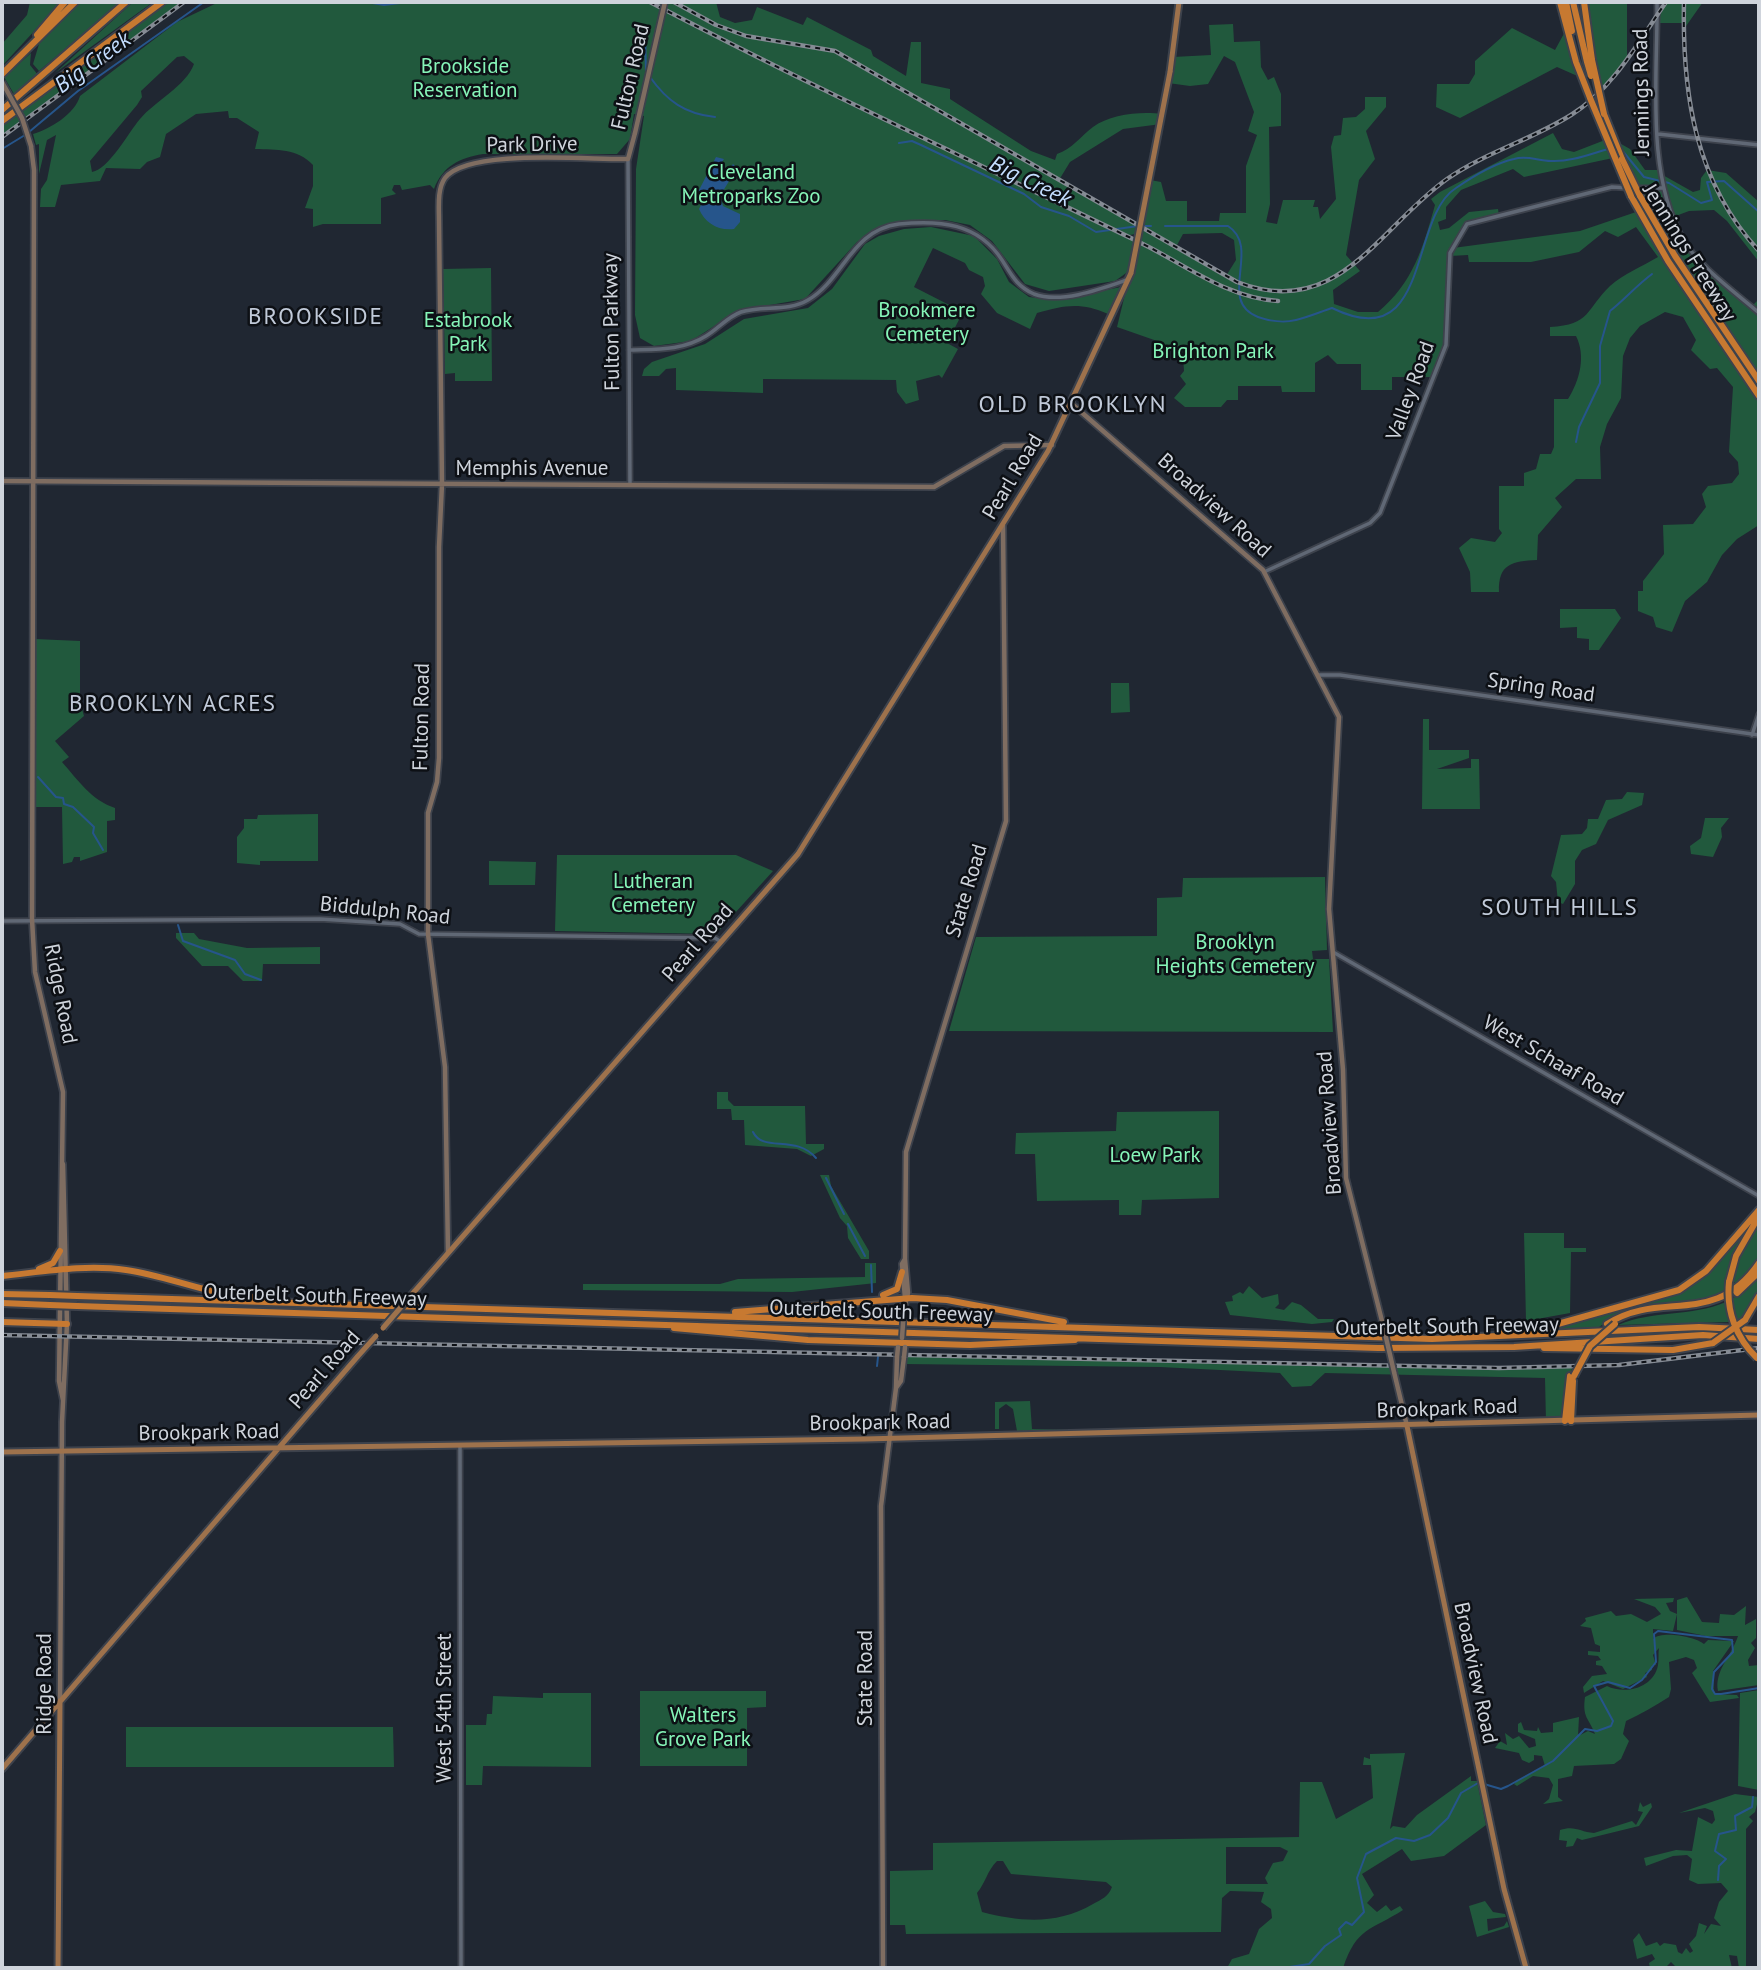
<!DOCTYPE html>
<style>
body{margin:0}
#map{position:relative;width:1761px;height:1970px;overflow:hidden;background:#202732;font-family:"PT Sans",sans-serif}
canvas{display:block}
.frame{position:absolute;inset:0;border:4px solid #cfd4dc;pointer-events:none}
</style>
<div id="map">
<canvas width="1761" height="1970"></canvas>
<div class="frame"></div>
</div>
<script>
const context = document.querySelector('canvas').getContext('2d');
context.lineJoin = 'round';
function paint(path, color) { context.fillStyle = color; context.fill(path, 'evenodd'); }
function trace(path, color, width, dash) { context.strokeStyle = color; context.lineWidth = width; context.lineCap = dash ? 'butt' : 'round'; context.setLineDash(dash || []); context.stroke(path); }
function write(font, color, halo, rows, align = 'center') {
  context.font = font + ' "PT Sans",sans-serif'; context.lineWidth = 5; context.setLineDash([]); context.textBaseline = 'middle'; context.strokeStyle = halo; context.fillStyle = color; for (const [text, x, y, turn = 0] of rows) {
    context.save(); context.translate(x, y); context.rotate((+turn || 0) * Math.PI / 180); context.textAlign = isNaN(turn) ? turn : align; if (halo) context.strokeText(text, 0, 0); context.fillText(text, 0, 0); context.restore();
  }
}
paint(new Path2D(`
 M30,2h31l-59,64v-22l25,-29z
 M80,2h41l-82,69 -6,-7 6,-20z
 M133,2h20l-98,71z
 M183,2l-181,134v-10l165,-123z
 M219,2h497l4,15 15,6 17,-3 5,-13 46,18 4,-8 64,33 2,6 33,20 5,-34h10v41l29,6v10l81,52 24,9 2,-6c15,-5 24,-18 36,-27 17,-13 49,-16 69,-13l-1,10 -38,5 -53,33 -11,18 82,46 9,-46 11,2 5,19h21v20h32l1,-8h26v-47l11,-31 -9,-4 6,-19 -19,-50 -11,-6 -16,28 -18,2 -22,-3 5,-26 38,-2 -2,-30 24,-1 1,18 26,-1 1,26 7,13 6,-3 7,17v32l-12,1 1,77 -4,18 11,2 6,-24h32l-2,7h5l2,12 16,-20 -5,-52 3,-11 7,-1 2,-17 13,-1 9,-8v-12h21v10l-20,24 9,28 -16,21 -13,75 14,16 -27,19 1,14 24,8h20c35,-29 45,-64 57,-107l-4,-6 9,-7 113,-59 9,16 12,3 31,-12 8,18 -89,19 -11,-8 -52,21 -15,17v12l-8,3 2,8 9,-2 20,-16 29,-3 1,7 -32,8 -14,24 127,-17 59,-20 120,185v129l-22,14 -15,16 -15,27 -22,19 -13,31 -16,-5 -3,-10 -15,-6v-20h5v-10l21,-27 -1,-29 30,-1 13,-17 -4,-13 6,-8 24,-3 7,-9 -1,-12 -9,-10 4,-65 -16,-19 -7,1 -19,-19 5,-10 -13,-23 -18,-5 -25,14 -10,12 -7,18 -2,42 -14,26 -7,23 1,32h-25l-21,19 7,9 -24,28 -1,25c-25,1 -39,4 -38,32h-28l-1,-20 -11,-24 12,-10 24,4 7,-9 -3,-4v-43h25v-13l12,-4 4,-15h11l3,-7v-48h14c12,-19 18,-43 8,-63h-26v-9c41,-2 36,-18 60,-41 13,-12 33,-20 48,-29l-22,-30 -18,10 -13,-6 -26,21 -48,10h-62l-1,-7 -18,1 -3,84 -13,37h-42v13h-31v-26h-24l-9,-9 -13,8v29h-33l-1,-6h-43v14h-11l-6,7h-36l-11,-9 12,-14 -6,-8 4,-5 -1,-15 -26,-15 -40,-14 23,-94 -15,3 12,6 -8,29 -14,10 -66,10 -24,-7 -33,-43 -22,-16 -25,-5 -60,5 -28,17 -52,57 -53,9 -22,8 -39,25 -37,5 -14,-8 -5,-23 1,-146 8,-53 -10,-2 -4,25 -13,15h-134c-24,4 -40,12 -49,35l-4,-4 -28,5 -2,-5h-6l-2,5 4,4 -15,4v26h-58l-10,3v-18l-8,-1 8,-22v-21c-16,-17 -36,-15 -58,-16l4,-17 -22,-14h-8l-1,-7 -32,3 -30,20 -6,23 -13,5 -7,7 -34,-1 -6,13 -39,4 -6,22h-15l1,-18 6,-9 9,-45 -9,5 -8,34v-30l-3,1 -3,-11c17,-5 42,-20 47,-38l97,-74zM184,56l10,8c-8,22 -39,37 -54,55 -12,14 -31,50 -48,53l-2,-11 47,-56 5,-8 -1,-6 36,-34zM1222,233l12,7 2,20 -10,16 -50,-29 7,-13z
 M1584,2h43v55l-28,37z
 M1666,2h37l-19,27 -1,-6h-26z
 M1512,28l43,22 12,-22 15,50 -25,-11 -97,51 -24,-11 1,-23h32l6,-10v-13z
 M31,53l-1,12 8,10 -24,19 -10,-17z
 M1614,140l16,9 15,21h15l1,4 32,18 7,-2 1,-12 6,-8 19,3 33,29v60l-32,-41 -13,-11 -25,1 -16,6c17,38 49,62 79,89l7,-7v82l-84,-125z
 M931,227l43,9 23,23 12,23 20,15 27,3 65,-13 -13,27c-27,-12 -43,-9 -71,-1l-7,16 -33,-16 -16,-19 4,-8 -2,-9 -14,-7 -4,-7 -32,-15 -19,39 49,25 -16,31 11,6 -16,29 -3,-3 -23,6 3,19 -13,4 -9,-12 -1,-12 -133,-1v14l-87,-3v-22l-10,1 -7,7h-17l2,-7 8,-7 53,-18 39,-25 64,-11 24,-19 33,-45 14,-8 25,-7z
 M491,268l1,113h-37v-8l-10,1 -2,-105z
 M1560,609h55l6,9 -22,32h-10v-11l-12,-1v-11l-17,1z
 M35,639l45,2v61l4,14 -29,25 14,16 -7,5c16,18 29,38 53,46v12l-8,1v31l-27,9v-4h-6l-2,5 -9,2 -1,-57h-27z
 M1111,683h18l1,29 -19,1z
 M1423,719h6v31h40v8l-32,11 34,-1v-9h8l1,50h-58z
 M1627,792l17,1 -2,12 -34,15 -12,24 -14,6 -7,11v23l-12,20 -5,-2 -2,-20 -5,-6 10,-41 21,-1 5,-6 1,-9h10l8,-19 16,-1z
 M318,814v47h-58v4l-23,-2v-26l7,-9v-9h13l1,-4z
 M1705,818h24l-8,10 1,9 -9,20 -22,-3 -1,-8 11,-8z
 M557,855h179l37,16 -57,63 -161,-3z
 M489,861l47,1 -1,23h-46z
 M1325,877l2,73 -15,1 1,8h16l4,73 -384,-1 27,-94 181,-1v-38l25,-1 1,-19z
 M176,933h18l5,6 48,9 73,-1v17h-57l-1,17h-19l-15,-15h-26l-26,-28z
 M717,1092h11v8l6,6h71l1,38h18v5l-13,7 -14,-7 -52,-4 -1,-25h-12l-1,-11h-14z
 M1219,1111v87l-77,2 -1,15h-22v-15l-82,1 -2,-47h-20l1,-21 100,-2 1,-19z
 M820,1175h9l2,11 38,65v8h-8l-13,-21 -1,-12 -7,-8z
 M1755,1219l-21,34 -9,40 -12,6 -102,20 -12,8 -59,5 135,-38 31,-21z
 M1759,1225v32l-22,28 -5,-5 5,-21z
 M1524,1233h40v15h22v4h-15l-1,61 -44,8z
 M865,1263h11v20l-84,9 -209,-2v-6h137l18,-5 127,-2z
 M1759,1275v17l-22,32 -6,-24z
 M1249,1286l13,12 16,-4 1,10 -4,4 9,2 8,-8 9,3 17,14h16l-2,3 -20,2 -82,-9 -5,-13 8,-1 -1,-5 8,-4 3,2z
 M1726,1302l4,20 -112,3c35,-15 73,-8 108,-23z
 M903,1355l596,13 73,-1 -7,54 -19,1 -1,-44 -220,-5 -14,13 -19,1 -12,-14 -120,-6 -256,-3z
 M1030,1401l2,28 44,1 -59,1 -4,-22 -7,-5 -7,5v20h-4v-27z
 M1687,1597l15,25 17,1 1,-9 14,1 12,-9 -1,19 11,-6v19l-5,5 4,5 -7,12 1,6 10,-1v20l-41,6c-4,-20 14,-36 20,-55h-32l-29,-6v-30z
 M1674,1598l-1,4 -7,1 4,8 7,3 -4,17 -20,-2v10c9,-9 43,-2 51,5l4,-4 26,1 -21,30 1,23 23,1 2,3 -29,4 -18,-29 5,-5 -3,-8 -8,-3 -17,5 2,27 -2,8c-14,9 -28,17 -43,24l-3,13 6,7 -8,18 -7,5 -40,2 -2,10 -14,3v18l5,4 -20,3 6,-5 4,-14 -4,-7 -16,-2 -16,10 -3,-2 3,-3 28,-15 -3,-10 -8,-1v5l-5,3 -7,-3 -3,-7 -24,-5 5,-7 7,4 -2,-12 8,6 6,-3 10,12 7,-2 -1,-7 -17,-7v-8l3,-2 3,8 13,1 1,-4 3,6 12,-1v-9l26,-6 -1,19 10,-5 7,3c-6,-16 -13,-16 -10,-37l22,-11c18,9 47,2 51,-21 1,-6 0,-12 1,-17l-6,7 3,10h-4v5l-7,3 2,4 -24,12 -20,-8 -19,12 -1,-6 9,-11 15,-2 -5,-8 -6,-1v-4l5,-1 -3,-4 -10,-1v-4l12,1v-6l-5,-2 -4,-16 -11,-2 6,-5 -1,-3 26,-7 5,5 15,-2 16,8 14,-8 -6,-7 -21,-8z
 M1759,1690v100l-21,-4 2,-93z
 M640,1691h126v16l-19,1v58h-107z
 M543,1693h48v74l-108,-1 -1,19h-16v-60h20l1,-11h5l1,-18 50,2z
 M126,1727h267l1,40h-268z
 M1405,1753l-15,76 3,-3 12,2 12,-13 54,-39v5h6l9,44 -42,31 -33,5 -9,-12 -40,25 12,21 -7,8 10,9 9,-7 5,6 9,-5 3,4c-33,21 -46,17 -60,58h-116l5,-9 17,-5 10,-25 13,-11 -1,-9 -10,-7 3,-10 -34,-1 -8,7 -1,34 -315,2 -1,-9h-15v-54l43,-1v-27l366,-6 1,-55h22l14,37 37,-21 -2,-33h-8l1,-8 6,2v-5zM1226,1847h54l8,4 -5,10 -10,2 -8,15 3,6h-42zM997,1861h6l8,13 95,8 6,5c-4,10 -10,12 -19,17 -36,21 -72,18 -111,8l-5,-19c9,-11 10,-22 20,-32z
 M1735,1794l24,3 -4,15 -6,5 4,4 -7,8v139h-7l-2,-12 -8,-1 3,13 -36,-2 -19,2 -6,-6 -6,6h-15l-1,-5 6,-4 -3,-5 -15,5 -4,-19 6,-7 7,13 11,-4 3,4 4,-3 12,2 2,7 4,2 4,-6 4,5 3,-2 -4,-7 7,-8 3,-13 8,3 -3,8 7,-10 10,2 -7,-8 5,-16 9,-11 -7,-8 -23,1 -9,-4 3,-21 -5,-4 -14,1 -27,10 -2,-8 32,-8 16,1 6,-34 14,7 3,-4 -2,-9 -8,-3 -26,5z
 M1640,1802l3,5 8,-4 1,4 -13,19 -57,14 -5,-2 -4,8 -7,1 1,-6 -8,-1 1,-10c15,-5 20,2 34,3l38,-12 4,4 7,-13 -5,-1z
 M1485,1901l8,11 12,2 1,3 -19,2 1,12 16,-5 3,-5 2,6 -32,10 -8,-31z`), '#21593d');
paint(new Path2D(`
 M716,157l8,2 -4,6 8,5 5,-6 4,4 -17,28 3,10 17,8v8l-6,7c-16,2 -29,-6 -35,-20l5,-10 -6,-7z`), '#26558b');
trace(new Path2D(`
 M367,2l17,3 24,-3
 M522,2h6
 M645,29l1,43
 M650,77c17,24 35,37 65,40
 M29,132l49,-41 126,-89
 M899,143l13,-2 9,4 103,49 17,13 28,9 27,16 42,-6
 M2,149l23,-14
 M1621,149l23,28 25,6 32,20 11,-3 -5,-18 17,-1 35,31
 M1143,226h8
 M1165,226h63c34,22 -12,75 30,91 11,4 26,6 38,3 12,-3 24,-8 36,-12 100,49 76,-90 124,-120 16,-11 40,-25 58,-29 13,-4 24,2 37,2 20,1 39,-7 57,-12
 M1576,442l3,-15 21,-44v-37l10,-35c14,-11 26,-25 42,-37
 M38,777l18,20 7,1 1,6 9,3 21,20 -1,6 10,17
 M178,925l5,16 52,19 10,14 16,6
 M753,1132c10,21 43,2 63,26
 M826,1178l18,36
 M848,1224l17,32
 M871,1265l1,27
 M877,1366l1,-9
 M1484,1784l17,5 7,-3 45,-25 32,-32 12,2 14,-5 2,-5 -19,-35 14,-4 22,6 12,-8 14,-18 -2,-28 4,-3 74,9 1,12 -19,20 -2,17 3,5h6l38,-6
 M1718,1880l1,-14 7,-7 -11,-8 4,-17 17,-4 -1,-14 17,-9 1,-10
 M1283,1968l26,-4 16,-18 16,-11 -2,-6 7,-7 6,3 12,-13 -7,-34 9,-24 30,-16 18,3 16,-6 18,-17 13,-25 17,-10`), '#26558b', 2);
const tertiary = new Path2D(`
 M1657,2c1,73 -12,171 26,237 14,26 53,54 76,74
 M1658,134l101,11
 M628,159l2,326
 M1636,188h27
 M629,350c26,-1 53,1 77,-14 12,-7 21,-19 35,-24 21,-7 47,0 67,-12 36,-21 43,-70 91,-76 41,-4 79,-1 103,36 9,14 15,27 32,34 27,10 67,-5 93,-14
 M1264,572l106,-49 10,-10 66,-168 4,-92 17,-29 145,-37 17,1
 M1318,675h22l419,60
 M1752,735l7,-21
 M2,921l318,-2 80,5 19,10 296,4 6,4
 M1333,952l426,244
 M460,1447l1,521`);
const secondary = new Path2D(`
 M31,146l3,24 -2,749 3,53 28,120 -4,289 4,19
 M1072,404l191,166 76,147 -10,192 14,161 3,108 38,151
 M2,481l932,6 70,-41 48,-1
 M448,1252l-3,-185 -17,-133v-121l9,-31 2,-24v-211l3,-63 -3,-264c0,-12 -2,-31 6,-42 23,-30 144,-18 183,-19l7,-26
 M905,1298l-3,-34 3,-5 1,-107 100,-331 -3,-296
 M904,1309l4,-16 -3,-34
 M1394,1372l13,54
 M896,1388l5,-7 3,-24
 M60,1701l2,-279 5,-98 -4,-160
 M883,1968l-2,-462 15,-118 1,-31`);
const primary = new Path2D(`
 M1170,72l9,-70
 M414,1292l384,-438 250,-403 83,-178
 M1407,1426l97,463 22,79
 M2,1452l863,-13 894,-24
 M2,1769l356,-413
 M58,1968l2,-267`);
const motorway = new Path2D(`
 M1560,2l16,60 14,36
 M1566,2l6,29
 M1573,2l14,60
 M1584,2l8,58
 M37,35l28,-33
 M2,74l73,-72
 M2,110l124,-108
 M1604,114l18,45
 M2,121l160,-119
 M1631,196l37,65 91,135
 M1640,196l35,60 84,125
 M39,1269l14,-6 7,-12
 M2,1276c40,-4 83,-12 124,-6 43,6 82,25 126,27
 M1729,1282l7,-26 23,-40
 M1737,1293l22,-21
 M2,1294l48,1
 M883,1295l14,-6 5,-17
 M77,1296l1355,43 267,-12 60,3
 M2,1303l48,2
 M77,1306l1301,42 136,-1 189,-12 56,4
 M735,1312l177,-14 35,2 117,22
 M1745,1320l14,-24
 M2,1322l65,2
 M1607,1324c55,-35 107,5 152,-61
 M674,1328l134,12 162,5 105,-5
 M1498,1334l49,-7 132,-37 27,-19 53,-61
 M1544,1348l129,2 40,-7
 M1565,1421l5,-45
 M1571,1421l2,-40`);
trace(tertiary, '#3d424c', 7);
trace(secondary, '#3d424c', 8);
trace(primary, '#3d424c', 9);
trace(motorway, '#3d424c', 10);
trace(tertiary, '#606875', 3.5);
trace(secondary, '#7f6d61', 4.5);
trace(primary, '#9e724c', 5);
trace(motorway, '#c77931', 6);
const rail = new Path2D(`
 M650,2c160,84 325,160 487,239 46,22 89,57 141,60
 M674,2l42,23 30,11 89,15 402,231c101,39 141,-54 210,-103 37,-26 84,-39 124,-64 42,-26 68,-74 95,-113
 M1684,2c-2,91 11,180 75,249
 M2,137l182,-135
 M2,1335l1497,33 120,-3 140,-17`);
trace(rail, '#858b94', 4.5);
trace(rail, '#0d1015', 2, [5]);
const secondaryBridge = new Path2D(`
 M2,82l20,36 9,28
 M635,133l30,-131
 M1384,1329l10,43
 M902,1338l2,-29
 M897,1357l1,-10
 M904,1357l1,-10`);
const primaryBridge = new Path2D(`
 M1131,273l39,-201
 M383,1328l31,-36
 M358,1356l18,-20`);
const motorwayBridge = new Path2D(`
 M1592,60l12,54
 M1587,62l4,14
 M1590,98l41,98
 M1622,159l18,37
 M1729,1282c-3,29 7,56 28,76
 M50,1295l27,1
 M50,1305l27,1
 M1713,1343l32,-23
 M1574,1376l16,-30 25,-22`);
trace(secondaryBridge, '#3d424c', 8, []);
trace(primaryBridge, '#3d424c', 9, []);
trace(motorwayBridge, '#3d424c', 10, []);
trace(secondaryBridge, '#7f6d61', 4.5);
trace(primaryBridge, '#9e724c', 5);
trace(motorwayBridge, '#c77931', 6);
write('21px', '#86f5b8', '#0d1015', [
 ["Brookside",465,67],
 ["Reservation",465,91],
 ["Cleveland",751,173],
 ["Metroparks Zoo",751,197],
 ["Brookmere",927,311],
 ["Cemetery",927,335],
 ["Estabrook",468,321],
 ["Park",468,345],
 ["Brighton Park",1213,352],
 ["Lutheran",653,882],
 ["Cemetery",653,906],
 ["Brooklyn",1235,943],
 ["Heights Cemetery",1235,967],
 ["Loew Park",1155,1156],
 ["Walters",703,1716],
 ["Grove Park",703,1740]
]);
write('21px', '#cfd4dc', '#0d1015', [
 ["Fulton Road",631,77,-77],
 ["Jennings Road",1642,92,-91],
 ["Park Drive",532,145,-1],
 ["Jennings Freeway",1689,253,58],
 ["Fulton Parkway",612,322,-91],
 ["Valley Road",1411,391,-70],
 ["Memphis Avenue",532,469],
 ["Pearl Road",1013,477,-59],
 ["Broadview Road",1214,506,42],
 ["Spring Road",1541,688,8],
 ["Fulton Road",422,717,-89],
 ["State Road",967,891,-73],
 ["Biddulph Road",385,911,6],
 ["Pearl Road",698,943,-49],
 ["Ridge Road",60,994,79],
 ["West Schaaf Road",1553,1061,30],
 ["Broadview Road",1330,1123,-94],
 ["Outerbelt South Freeway",315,1296,2],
 ["Outerbelt South Freeway",881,1312,2],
 ["Outerbelt South Freeway",1447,1327,-1],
 ["Pearl Road",325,1370,-49],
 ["Brookpark Road",1447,1409,-2],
 ["Brookpark Road",880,1423,-1],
 ["Brookpark Road",209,1433,-1],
 ["Broadview Road",1475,1673,78],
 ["State Road",866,1678,-90],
 ["Ridge Road",45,1684,-90],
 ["West 54th Street",445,1708,-90]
]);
write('italic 23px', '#c3ddfe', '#0d1015', [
 ["Big Creek",93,63,-36],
 ["Big Creek",1030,182,26]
]);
context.letterSpacing = '2px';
write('23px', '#c1cad9', '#0d1015', [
 ["BROOKSIDE",316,317],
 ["BROOKLYN ACRES",173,704],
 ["SOUTH HILLS",1560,908]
]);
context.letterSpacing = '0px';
context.letterSpacing = '2px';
write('24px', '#c1cad9', '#0d1015', [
 ["OLD BROOKLYN",1073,405]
]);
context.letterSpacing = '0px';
</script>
